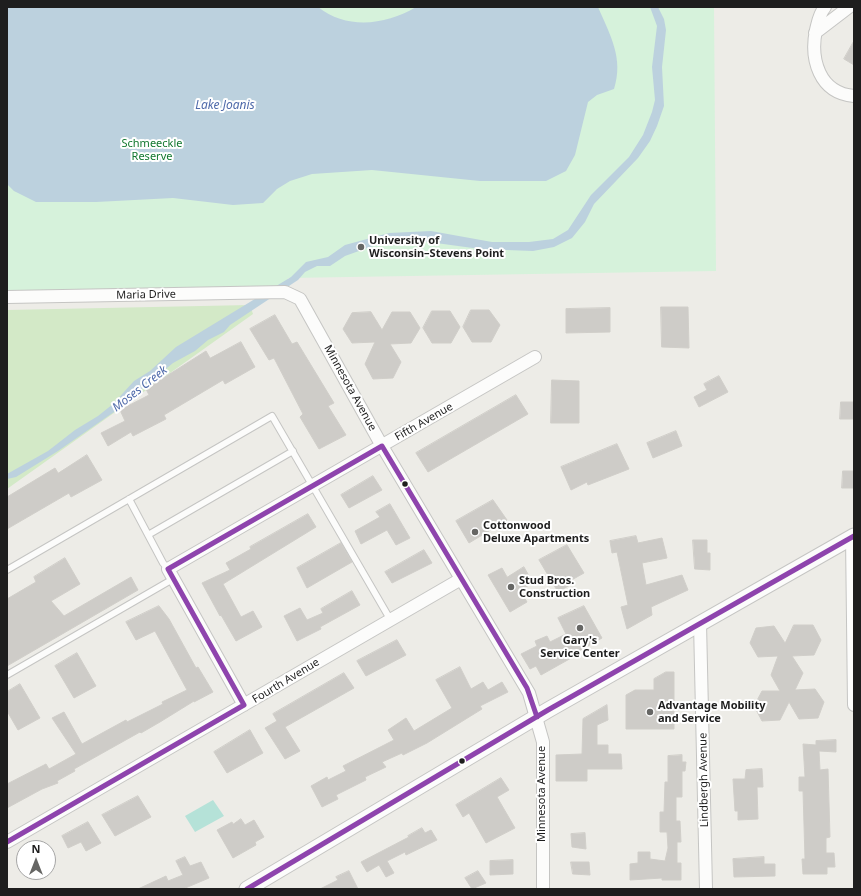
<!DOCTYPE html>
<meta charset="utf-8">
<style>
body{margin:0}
#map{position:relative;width:861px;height:896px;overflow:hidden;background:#edece7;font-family:"Noto Sans",sans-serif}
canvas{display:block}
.frame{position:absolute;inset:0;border:8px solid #1e1e1e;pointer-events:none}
.north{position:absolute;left:16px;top:840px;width:40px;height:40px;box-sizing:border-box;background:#fff;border:1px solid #a5a5a5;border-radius:50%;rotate:0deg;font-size:11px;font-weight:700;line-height:16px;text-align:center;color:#1e1e1e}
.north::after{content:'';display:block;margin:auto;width:14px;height:18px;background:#666664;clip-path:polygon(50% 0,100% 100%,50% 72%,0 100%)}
</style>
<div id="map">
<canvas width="861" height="896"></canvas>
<div class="frame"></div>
<div class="north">N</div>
</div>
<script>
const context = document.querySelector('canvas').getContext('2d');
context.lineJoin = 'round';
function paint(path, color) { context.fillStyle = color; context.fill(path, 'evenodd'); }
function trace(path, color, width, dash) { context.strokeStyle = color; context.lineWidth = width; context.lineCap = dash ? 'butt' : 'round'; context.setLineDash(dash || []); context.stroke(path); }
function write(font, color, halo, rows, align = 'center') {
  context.font = font + ' "Noto Sans",sans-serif'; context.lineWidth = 4; context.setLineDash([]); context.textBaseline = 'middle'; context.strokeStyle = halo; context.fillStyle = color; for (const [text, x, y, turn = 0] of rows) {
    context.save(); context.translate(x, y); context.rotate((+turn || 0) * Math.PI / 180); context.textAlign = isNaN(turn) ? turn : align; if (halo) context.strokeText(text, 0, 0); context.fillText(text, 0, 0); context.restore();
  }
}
paint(new Path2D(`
 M250,305l3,9 -246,175v-179z`), '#d3e9c7');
paint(new Path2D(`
 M7,7h707l2,264 -428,7 -3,14 -278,5z`), '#d6f2db');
paint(new Path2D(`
 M213,800l11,16 -29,16 -10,-16z`), '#b5e2d8');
paint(new Path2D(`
 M7,7h311c29,23 68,18 98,0h182c12,28 26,51 16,82l-17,6 -9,7 -13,53 -9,16 -20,10h-66l-108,-11 -60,4 -22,7 -13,8 -14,14 -30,2 -60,-7 -77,4h-60l-22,-11 -7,-7z
 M650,7h8l6,12 2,11 -4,37 2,39 -7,20 -7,15 -12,17 -44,46 -9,18 -13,16 -18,9 -21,4 -53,-2 -66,-9h-18l-26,7 -25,9 -15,10h-13l-12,6 -7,8 -68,45 -6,7 -16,8 -13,11 -22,12 -59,49 -56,39 -42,26 -9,2v-5l41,-23 27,-21 23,-14 15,-12 21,-23 16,-10 26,-24 115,-70 15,-15 22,-5 17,-12 44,-12 42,-2 61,11h37l24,-3 15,-9 23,-35 38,-38 14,-22 9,-23 3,-12 -3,-33 5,-41z`), '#bcd1de');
const building = new Path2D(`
 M854,41v24l-10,-6z
 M661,307h27l1,41 -27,-1z
 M610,308v24l-44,1v-24z
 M471,310h18l11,15 -9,17h-19l-9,-15z
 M432,311h18l10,16 -9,16h-19l-9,-15z
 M371,312l11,18 10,-18h18l10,16 -9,15 -21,1 11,18 -8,16 -20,1 -8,-15 10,-22 -23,1 -9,-14 9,-16z
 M275,315l17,29 5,-2 37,61 -6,3 18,29 -27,14 -19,-32 3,-3 -29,-56 -5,2 -19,-31z
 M241,342l14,25 -30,17 -2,-4 -59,35 2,4 -33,17 -2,-4 -23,14 -7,-13 24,-12 -5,-11 29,-15 -3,-6 60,-38 4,7z
 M719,376l9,16 -29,15 -5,-10 13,-7 -3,-6z
 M552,380l27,1v42h-28z
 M516,395l12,19 -100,58 -12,-19z
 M841,402h13v17h-14z
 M676,431l6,15 -29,12 -6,-15z
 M617,444l12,25 -41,16 -1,-3 -16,8 -10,-23z
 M87,455l15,25 -31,17 -2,-4 -62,36v-32l48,-29 3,5z
 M843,471h11v17h-12z
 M373,476l9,14 -33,18 -8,-13z
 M493,500l14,20 -38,23 -13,-22z
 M390,504l20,34 -14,7 -9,-15 -26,14 -6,-13 25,-14 -4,-5z
 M308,514l8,13 -93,57 18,33 12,-6 9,16 -26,14 -15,-26 -1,1 -18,-33 28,-13 -4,-7 25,-14 -1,-2z
 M636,536l2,7 24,-5 5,20 -25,5 4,22 36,-10 6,15 -37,17 1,8 -25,14 -6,-22 7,-2 -11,-53 -5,1 -2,-12z
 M693,540h14v13h3v17l-15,-1z
 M341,543l11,19 -45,26 -10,-20z
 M567,545l17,28 -16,9 2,3 -12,7 -19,-32z
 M424,550l8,13 -40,20 -7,-11z
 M65,558l15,26 -29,17 13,15 67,-39 7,13 -131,76v-67l29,-17 -2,-5z
 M524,567l9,16 -13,7 7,12 -17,10 -22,-37 14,-7 5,9z
 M352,591l8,14 -40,22 1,2 -24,12 -13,-25 16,-8 7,12 16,-7 -2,-4z
 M159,606l10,13 27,49 2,-1 15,25 -19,10v-1l-34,21 -19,11 -1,-1 -66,37 1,2 -18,10 1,2 -16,6 -35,19v-24l39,-20 3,5 27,-15 -24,-36 12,-6 18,32 44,-24 1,2 36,-18 -1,-2 25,-12 -32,-59 -19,9 -10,-18z
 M584,606l18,32 -30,17 1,2 -32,18 -5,-9 -6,3 -9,-15 16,-8 -2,-5 12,-5 3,6 16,-8 -8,-16z
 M794,625h19l8,15 -7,15 -22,1 11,17 -8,17 20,-1 9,13 -6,16 -19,1 -10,-17 -9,18 -18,1 -8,-15 8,-15h18l-9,-16 7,-19 -20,1 -8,-14 6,-15 18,-2 11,17z
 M397,640l9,15 -40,21 -9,-15z
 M77,653l19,33 -22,12 -19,-32z
 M460,667l11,22 12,-7 5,8 14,-8 6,10 -28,14 2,3 -55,34 -24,12 -1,-2 -20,9 4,5 -21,10 1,3 -30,15 2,4 -16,8 -11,-21 16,-9 1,3 18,-9 -3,-5 51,-26 -6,-10 18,-12 8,13 38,-23 -16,-28z
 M666,672h8v57h-48v-34l9,-5h19v-11z
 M344,673l10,15 -69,39 15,24 -15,8 -20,-31 12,-7 -4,-7z
 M20,684l20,34 -22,12 -11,-19v-19z
 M607,705l1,15 -11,5v20h11v9h13l1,15h-35v12h-31v-26l26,-1 1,-35z
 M250,730l13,23 -36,20 -13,-21z
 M836,740v12l-17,-1 1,19 8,-1 2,68 -4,1v15h8l1,14h-8v7h-24l-1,-15h3l-2,-68h-4v-14h6l-2,-33 13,1v-4z
 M682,755v7h4l-1,9h-3v26h-6v24h4l1,21h-4v21h4v17h-19v-2l-32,2v-16l8,-1v-11h12v7l15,2 3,-13 -1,-16h-7v-20h4l1,-30h3v-26z
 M762,769l1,18h-6l1,32 -20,1v-9h-3l-2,-32h12l1,-9z
 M501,778l8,12 -12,7 18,31 -29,15 -17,-30 -6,4 -7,-12z
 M138,796l13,21 -36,19 -13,-21z
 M241,819l4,6 9,-5 10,17 -9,5 1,3 -23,13 -16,-28 15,-8 1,2z
 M88,822l13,21 -15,8 -5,-9 -13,6 -6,-12z
 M422,828l3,5 6,-3 6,10 -31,15 -1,-3 -18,9 7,12 -8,4 -7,-12 -12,7 -6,-10 48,-25 -1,-1z
 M585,833l1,16 -14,-2 -1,-13z
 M185,857l5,9 11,-4 8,16 -26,11h-45l28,-13 2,5 15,-6 -7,-14z
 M764,857v7h11v12l-41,1 -1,-18z
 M513,860v14l-23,1v-14z
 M571,862h18l1,13 -17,-1z
 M349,871l9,18h-38l18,-9 -2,-3z
 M478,871l8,12 -14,6 -7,-11z`);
paint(building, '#ceccc8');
trace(building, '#d0cec9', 1);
const service = new Path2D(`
 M129,499l34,64 5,6
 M148,535l145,-84
 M7,570l265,-154 118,203
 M7,675l166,-96`);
const minor = new Path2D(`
 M825,7c-6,7 -7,15 -9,23 -6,29 3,63 38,66
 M815,33l34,-26
 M7,297l278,-5 15,7 82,147 147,247 14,49v147
 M852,537l2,168
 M700,623l6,266
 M244,705l-76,-136 367,-212
 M7,842l454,-263`);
const tertiary = new Path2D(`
 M247,889l301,-179 306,-174`);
trace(service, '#c5c5c3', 8);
trace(minor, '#c5c5c3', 14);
trace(tertiary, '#c5c5c3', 17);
trace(service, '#fcfcfb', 6);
trace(minor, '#fcfcfb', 12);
trace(tertiary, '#fcfcfb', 15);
trace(new Path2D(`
 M7,842l237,-137 -76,-136 214,-123 145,242 10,29
 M247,889l301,-179 306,-174`), '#8e44ad', 5);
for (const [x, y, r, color] of [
 [361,247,4,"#666664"],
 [405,484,3.5,"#1e1e1e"],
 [475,532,4,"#666664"],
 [511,587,4,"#666664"],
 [580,628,4,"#666664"],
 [650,712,4,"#666664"],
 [462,761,3.5,"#1e1e1e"]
]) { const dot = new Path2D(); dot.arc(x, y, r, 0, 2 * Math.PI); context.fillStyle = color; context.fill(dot); trace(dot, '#fff', 1.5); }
write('11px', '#11782e', '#fff', [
 ["Schmeeckle",152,144],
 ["Reserve",152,157]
]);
write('bold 11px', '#1e1e1e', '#fff', [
 ["University of",369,241],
 ["Wisconsin–Stevens Point",369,254],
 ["Cottonwood",483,526],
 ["Deluxe Apartments",483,539],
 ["Stud Bros.",519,581],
 ["Construction",519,594],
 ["Gary's",580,641,"center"],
 ["Service Center",580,654,"center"],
 ["Advantage Mobility",658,706],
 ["and Service",658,719]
], 'left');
write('11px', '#1e1e1e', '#fff', [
 ["Maria Drive",146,295,-1],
 ["Minnesota Avenue",350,388,61],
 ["Fifth Avenue",424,422,-30],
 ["Fourth Avenue",286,681,-31],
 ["Lindbergh Avenue",704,780,-91],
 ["Minnesota Avenue",542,794,-90]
]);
write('italic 12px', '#4f6aaa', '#fff', [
 ["Lake Joanis",225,106],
 ["Moses Creek",140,389,-38]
]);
</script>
